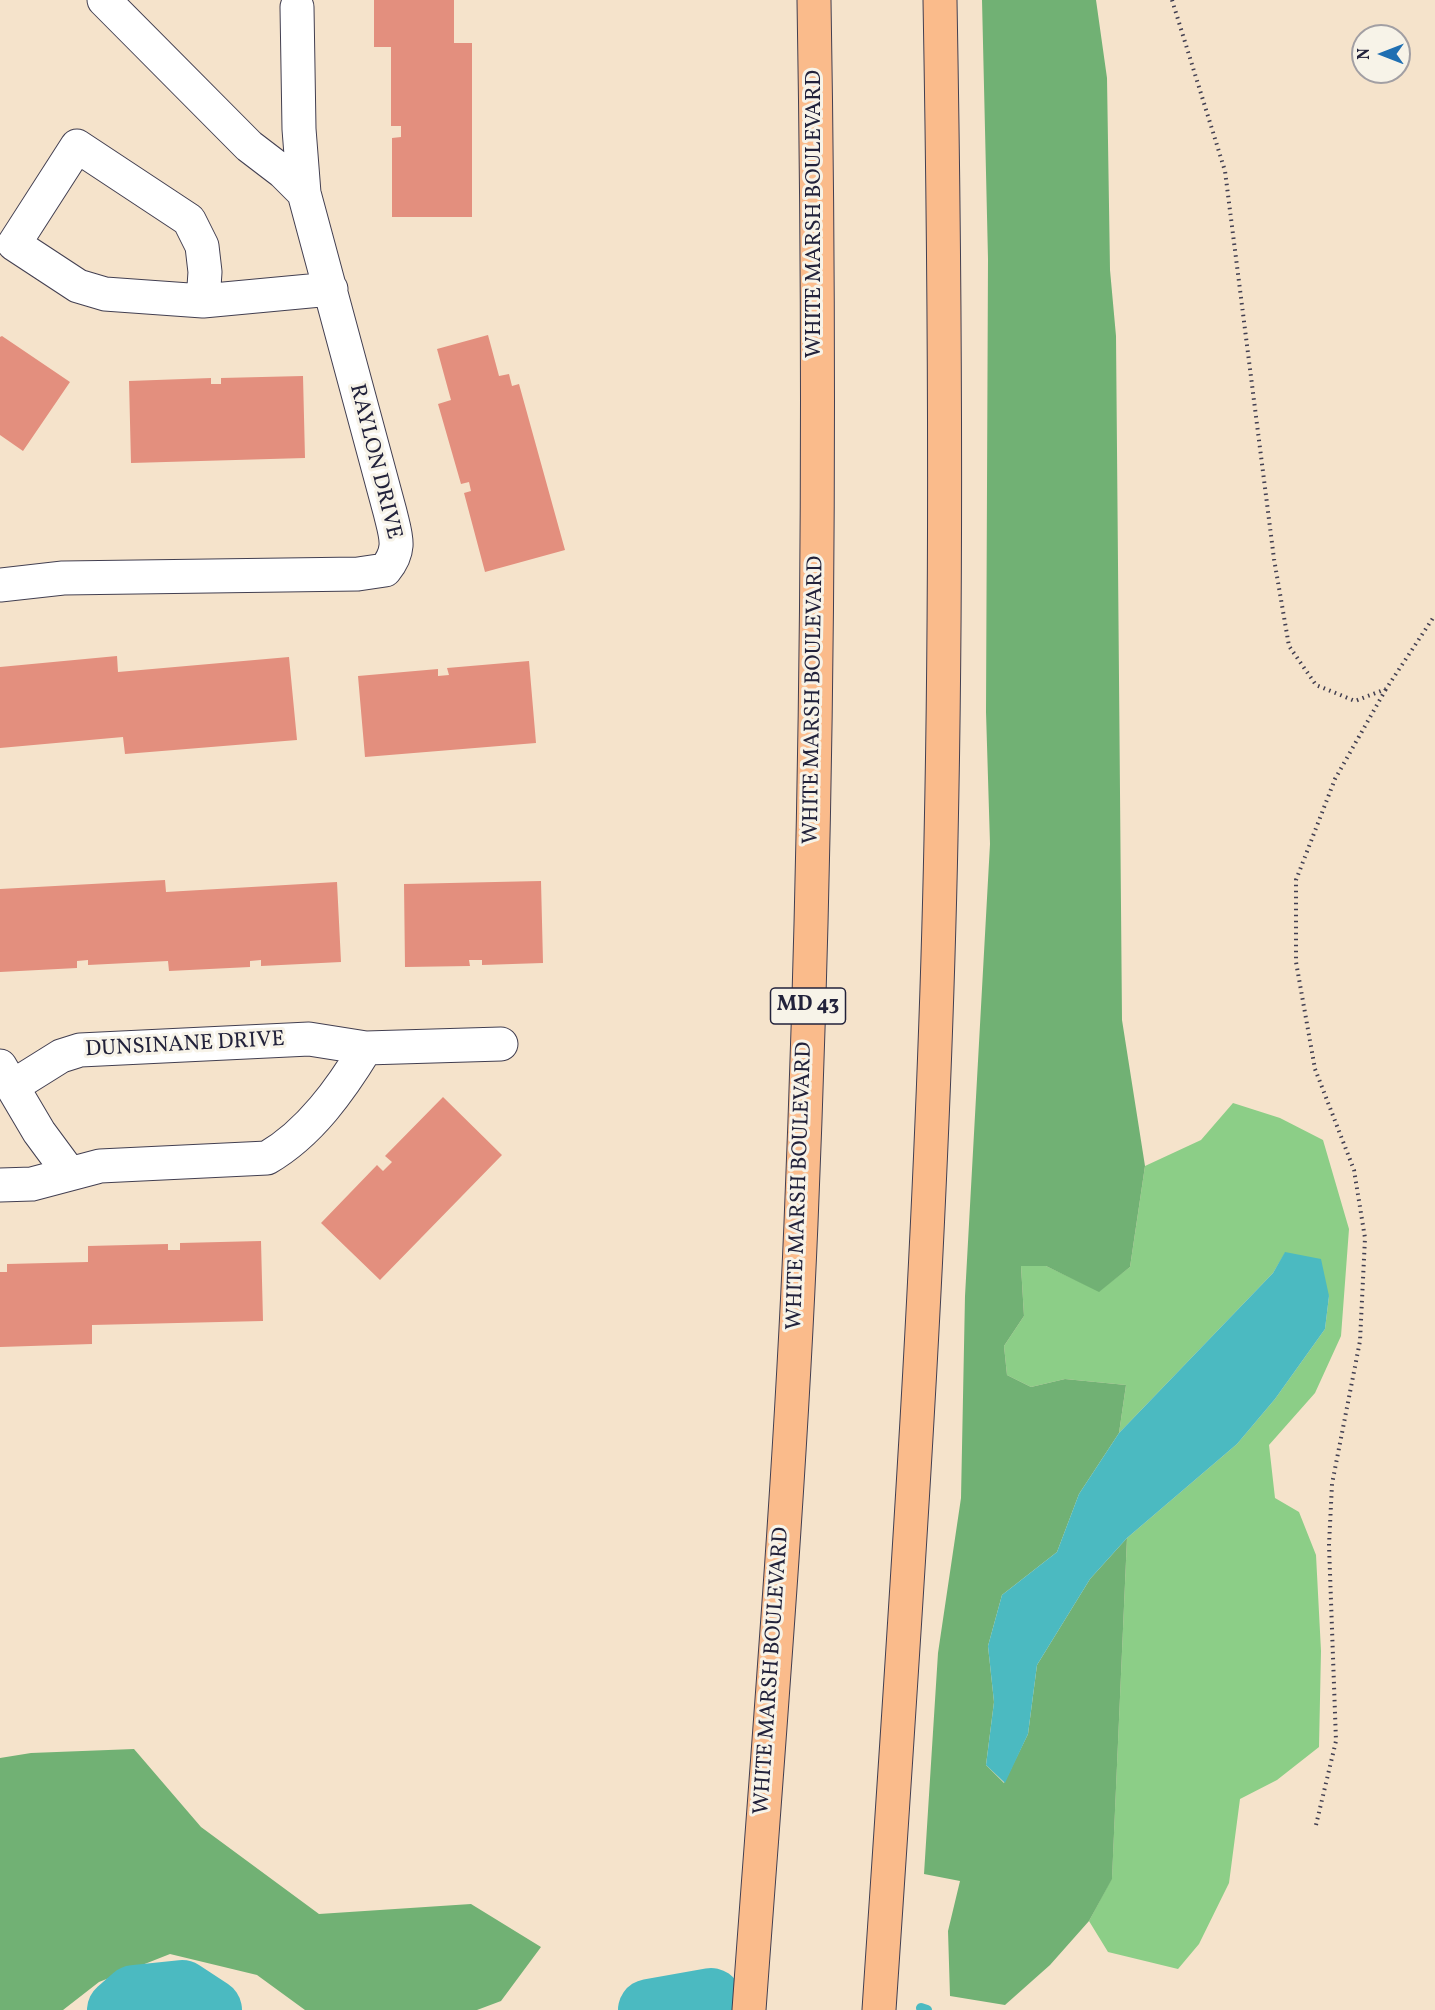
<!DOCTYPE html>
<style>
body{margin:0}
#map{position:relative;width:1435px;height:2010px;overflow:hidden;background:#f5e3cb;font-family:Vollkorn,serif}
canvas{display:block}
.north{position:absolute;left:1351px;top:24px;width:60px;height:60px;box-sizing:border-box;background:#f7f3e8;border:2px solid #a29fa3;border-radius:50%;rotate:270deg;font-size:16px;font-weight:700;line-height:24px;text-align:center;color:#22223b}
.north::after{content:'';display:block;margin:auto;width:21px;height:27px;background:#1f6fb2;clip-path:polygon(50% 0,100% 100%,50% 72%,0 100%)}
</style>
<div id="map">
<canvas width="1435" height="2010"></canvas>
<div class="north">N</div>
</div>
<script>
const context = document.querySelector('canvas').getContext('2d');
context.lineJoin = 'round';
function paint(path, color) { context.fillStyle = color; context.fill(path, 'evenodd'); }
function trace(path, color, width, dash) { context.strokeStyle = color; context.lineWidth = width; context.lineCap = dash ? 'butt' : 'round'; context.setLineDash(dash || []); context.stroke(path); }
function write(font, color, halo, rows, align = 'center') {
  context.font = font + ' Vollkorn,serif'; context.lineWidth = 6; context.setLineDash([]); context.textBaseline = 'middle'; context.strokeStyle = halo; context.fillStyle = color; for (const [text, x, y, turn = 0] of rows) {
    context.save(); context.translate(x, y); context.rotate((+turn || 0) * Math.PI / 180); context.textAlign = isNaN(turn) ? turn : align; if (halo) context.strokeText(text, 0, 0); context.fillText(text, 0, 0); context.restore();
  }
}
paint(new Path2D(`
 M1233,1103l47,15 43,22 26,89 -8,107 -26,57 -46,52 6,53 24,14 17,43 5,96 -2,96 -42,33 -37,19 -11,84 -30,61 -21,25 -70,-17 -19,-31 23,-43 15,-340 110,-94 38,-45 50,-70 4,-33 -44,-43 -12,20 -154,160 7,-48 -61,-6 -34,8 -24,-12 -3,-29 20,-30 -3,-50h25l53,25 31,-24 15,-101 56,-26z`), '#8cce87');
paint(new Path2D(`
 M982,0h114l11,78 3,192 6,66 6,684 23,146 -15,101 -31,25 -53,-26h-25l3,50 -20,30 3,29 24,12 34,-8 61,6 -7,48 -40,61 -22,58 -55,43 -14,51 6,56 -8,63 18,18 24,-49 9,-69 53,-86 37,-41 -15,341 -23,42 -39,44 -45,40 -55,-9 -2,-65 12,-50 -36,-7 14,-221 23,-155 4,-202 25,-452 -4,-132 2,-453z
 M134,1749l67,78 118,87 152,-10 70,43 -40,54 -24,9h-172l-48,-35 -87,-21 -71,28 -36,28h-63v-252l31,-5z`), '#71b174');
paint(new Path2D(`
 M1285,1252l36,7 8,37 -4,33 -50,70 -38,45 -110,94 -37,41 -53,86 -9,69 -23,49 -19,-18 8,-63 -6,-56 14,-51 55,-43 22,-58 40,-61 154,-160z`), '#4bbac1');
trace(new Path2D(`
 M921,2008l6,2`), '#4bbac1', 10);
trace(new Path2D(`
 M118,2010l16,-14 48,-5 29,19
 M649,2010l62,-11`), '#4bbac1', 62);
paint(new Path2D(`
 M374,0h80v43h18v174h-80v-79l9,-1v-11h-10v-79h-17z
 M488,335l11,41 10,-2 3,12 7,-2 46,166 -80,22 -21,-79 7,-2 -2,-9 -8,2 -23,-80 13,-4 -14,-51z
 M2,336l68,46 -47,69 -23,-16v-98z
 M303,376l2,82 -174,5 -2,-82 82,-3v6h10v-6z
 M117,656l1,16 171,-15 8,83 -172,14 -2,-17 -123,11v-81z
 M529,661l7,82 -171,14 -7,-81 80,-7v7l11,-1 -2,-7z
 M165,880l1,12 171,-10 4,80 -80,4v-6l-11,1v6l-81,4 -1,-10 -80,4v-5l-11,1v7l-77,4v-83z
 M541,881l2,82 -61,2v-5h-13l1,6 -65,1 -1,-83z
 M443,1097l59,58 -122,125 -59,-57 56,-58 6,6 9,-9 -7,-6z
 M261,1241l2,80 -171,4v19l-92,3v-75h7v-8l81,-2v-16l80,-2v6h12v-7z`), '#e38f7e');
const minor = new Path2D(`
 M104,0l145,146 34,26 21,21
 M203,301l2,-29 -3,-26 -13,-26 -112,-74 -63,98 64,42 27,8 98,7 128,-12
 M0,585l63,-7 295,-4 27,-4c17,-21 11,-33 5,-58l-86,-319 -5,-64 -2,-122
 M0,1066l39,66 31,42
 M13,1086l48,-30 19,-6 229,-11 57,9 135,-4
 M0,1185l32,-1 68,-18 167,-8c43,-25 74,-69 99,-110`);
const highway = new Path2D(`
 M749,2010c19,-262 41,-524 52,-787 17,-407 20,-815 13,-1223
 M879,2010c26,-390 54,-780 62,-1171 6,-279 4,-559 -1,-839`);
trace(minor, '#423f51', 35);
trace(highway, '#423f51', 35);
trace(new Path2D(`
 M1172,0l53,171 49,388 15,87 27,39 39,16 31,-12 49,-74
 M1316,1825l20,-84 -7,-196 3,-61 28,-143 5,-103 -11,-68 -39,-101 -19,-107v-82l39,-101 51,-90`), '#423f51', 4, [1.5, 4.5]);
trace(minor, '#fff', 33);
trace(highway, '#fabb8b', 33);
for (const [x, y, w] of [
 [808,1006,75]
]) { const box = new Path2D(); box.roundRect(x - w / 2, y - 18, w, 36, 4.5); context.fillStyle = '#f7f3e8'; context.fill(box); trace(box, '#22223b', 1.5); }
write('bold 21px', '#22223b', null, [
 ["MD 43",808,1006]
]);
write('22px', '#22223b', '#f7f3e8', [
 ["WHITE MARSH BOULEVARD",816,214,-90],
 ["RAYLON DRIVE",374,462,76],
 ["WHITE MARSH BOULEVARD",815,700,-89],
 ["DUNSINANE DRIVE",185,1046,-3],
 ["WHITE MARSH BOULEVARD",801,1186,-88],
 ["WHITE MARSH BOULEVARD",773,1671,-86]
]);
</script>
